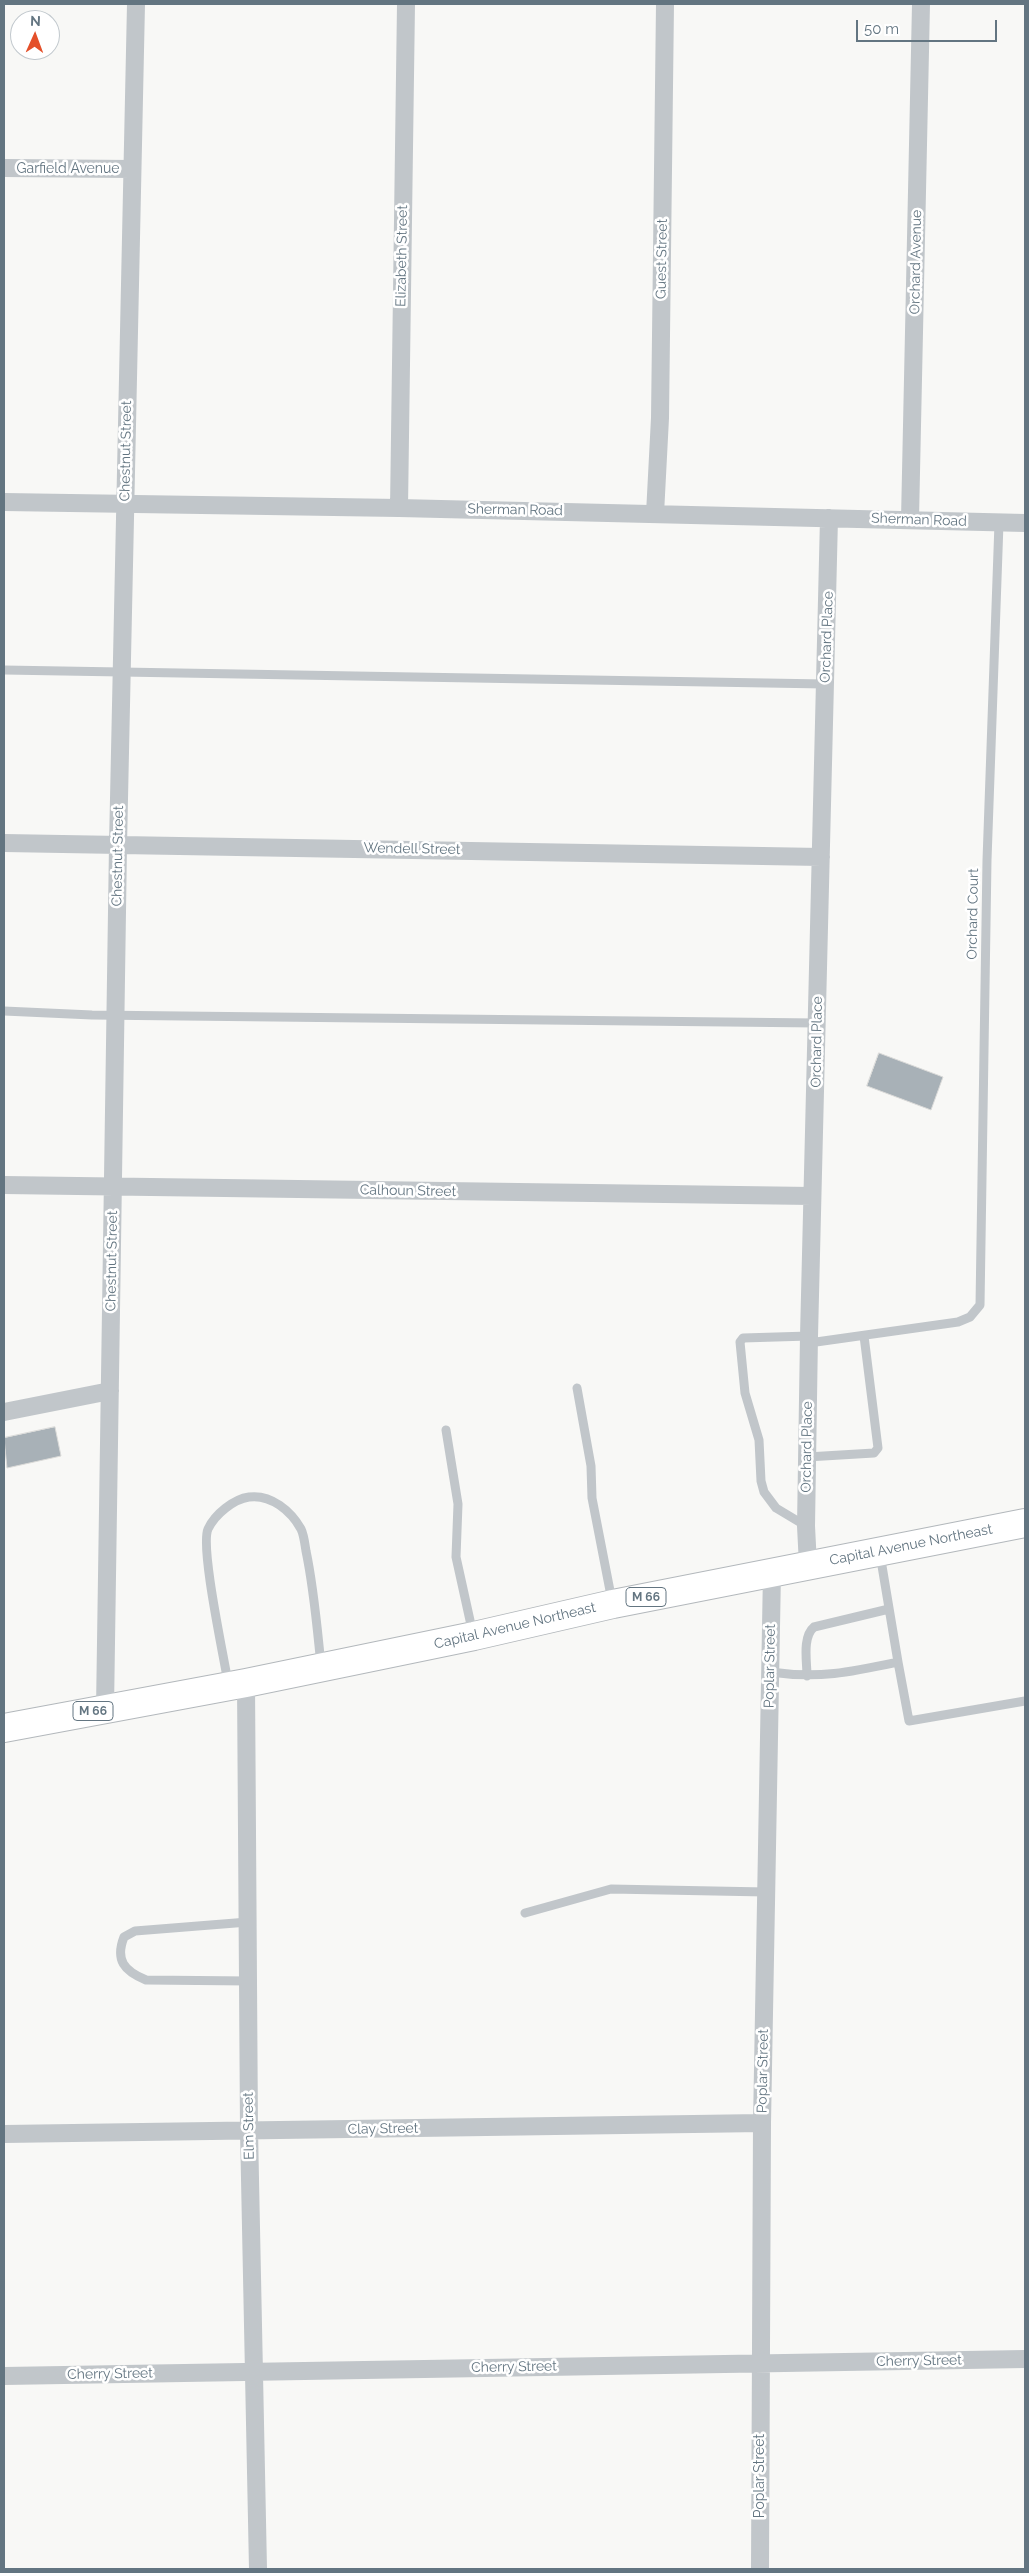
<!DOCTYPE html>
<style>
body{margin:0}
#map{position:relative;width:1029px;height:2573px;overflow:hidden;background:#f8f8f6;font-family:Raleway,sans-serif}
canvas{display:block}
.frame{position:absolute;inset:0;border:5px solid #637581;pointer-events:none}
.north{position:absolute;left:10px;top:10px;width:50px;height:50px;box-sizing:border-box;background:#fff;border:1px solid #c1c8cd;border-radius:50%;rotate:2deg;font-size:14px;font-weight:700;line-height:20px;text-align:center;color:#637581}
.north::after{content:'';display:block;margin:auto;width:18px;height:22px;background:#e4502a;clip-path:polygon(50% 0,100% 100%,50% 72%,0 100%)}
.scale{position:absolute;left:856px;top:20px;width:141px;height:22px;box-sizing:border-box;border:2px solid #637581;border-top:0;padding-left:6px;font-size:15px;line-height:18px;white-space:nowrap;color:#637581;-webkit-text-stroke:4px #fff;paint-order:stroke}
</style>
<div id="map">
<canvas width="1029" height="2573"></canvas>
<div class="frame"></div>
<div class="north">N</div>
<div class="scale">50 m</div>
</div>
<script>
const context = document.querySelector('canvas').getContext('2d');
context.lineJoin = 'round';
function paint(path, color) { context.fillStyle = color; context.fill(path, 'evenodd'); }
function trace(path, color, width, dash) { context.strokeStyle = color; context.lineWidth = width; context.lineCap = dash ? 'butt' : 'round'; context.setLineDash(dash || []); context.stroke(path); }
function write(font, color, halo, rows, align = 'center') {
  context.font = font + ' Raleway,sans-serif'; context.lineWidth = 5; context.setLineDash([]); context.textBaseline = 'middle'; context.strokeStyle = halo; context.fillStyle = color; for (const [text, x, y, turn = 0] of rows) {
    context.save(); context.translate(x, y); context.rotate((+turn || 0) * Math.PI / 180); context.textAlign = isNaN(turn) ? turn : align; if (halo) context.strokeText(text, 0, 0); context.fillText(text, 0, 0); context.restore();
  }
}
const building = new Path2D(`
 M879,1053l64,24 -12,33 -64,-24z
 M55,1427l6,29 -54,12 -3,-30z`);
paint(building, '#a8b1b7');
trace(building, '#dadad8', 1);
const primary = new Path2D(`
 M4,1728l242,-45 228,-47 139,-32 412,-81`);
trace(primary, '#b3b8bc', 30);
trace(new Path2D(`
 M4,670l821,14
 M4,1011l88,4 725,8
 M809,1343l149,-21 12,-5 10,-12 7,-445 12,-337
 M577,1388l14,78 1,32 20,103
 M446,1430l12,74 -2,53 17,77
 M807,1457l67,-4 4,-5 -14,-112
 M806,1526l-30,-18 -12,-16 -3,-11 -2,-41 -14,-47 -5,-51 3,-4 66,-2
 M898,1662l11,59 116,-20
 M770,1672c49,7 81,0 128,-10l-18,-108
 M807,1676c0,-14 -5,-39 7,-49l75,-18
 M228,1683c-4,-26 -28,-136 -20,-154 7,-15 26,-30 41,-32 22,-3 42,14 52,32 3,6 4,16 5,22 8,38 11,76 15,114
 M525,1913l86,-24 155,3
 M248,1922l-113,9 -11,6c-9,23 0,34 22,43l103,1`), '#c1c6ca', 9);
trace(new Path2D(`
 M4,168l128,1
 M4,502l395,6 626,15
 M399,508l7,-504
 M655,514l5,-96 5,-414
 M910,519l11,-515
 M4,843l817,14
 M4,1185l808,11
 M4,1412l106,-21
 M808,1565l-2,-39 3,-190 20,-818
 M246,1683l3,447 9,439
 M105,1709l13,-864 18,-841
 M4,2134l758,-11
 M4,2376l1021,-17
 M760,2569l2,-446 10,-551`), '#c1c6ca', 18);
trace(primary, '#fff', 28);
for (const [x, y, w] of [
 [646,1597,40],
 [93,1711,40]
]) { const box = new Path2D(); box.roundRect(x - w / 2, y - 9.5, w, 19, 4); context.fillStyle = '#fff'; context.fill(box); trace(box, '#637581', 1); }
write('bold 12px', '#637581', null, [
 ["M 66",646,1597],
 ["M 66",93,1711]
]);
write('14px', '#637581', '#fff', [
 ["Garfield Avenue",68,169],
 ["Elizabeth Street",402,256,-89],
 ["Guest Street",662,259,-89],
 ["Orchard Avenue",916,262,-89],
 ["Chestnut Street",126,451,-89],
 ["Sherman Road",515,510,1],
 ["Sherman Road",919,520,2],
 ["Orchard Place",827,637,-88],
 ["Wendell Street",412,849,1],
 ["Chestnut Street",118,856,-89],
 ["Orchard Court",973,914,-89],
 ["Orchard Place",817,1042,-89],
 ["Calhoun Street",408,1191,1],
 ["Chestnut Street",112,1261,-89],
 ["Orchard Place",807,1447,-89],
 ["Capital Avenue Northeast",911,1545,-11],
 ["Capital Avenue Northeast",515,1626,-13],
 ["Poplar Street",770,1666,-89],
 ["Poplar Street",763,2071,-89],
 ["Elm Street",249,2126,-91],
 ["Clay Street",383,2129,-1],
 ["Cherry Street",919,2361,-1],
 ["Cherry Street",514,2367,-1],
 ["Cherry Street",110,2374,-1],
 ["Poplar Street",760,2476,-90]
]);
</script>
